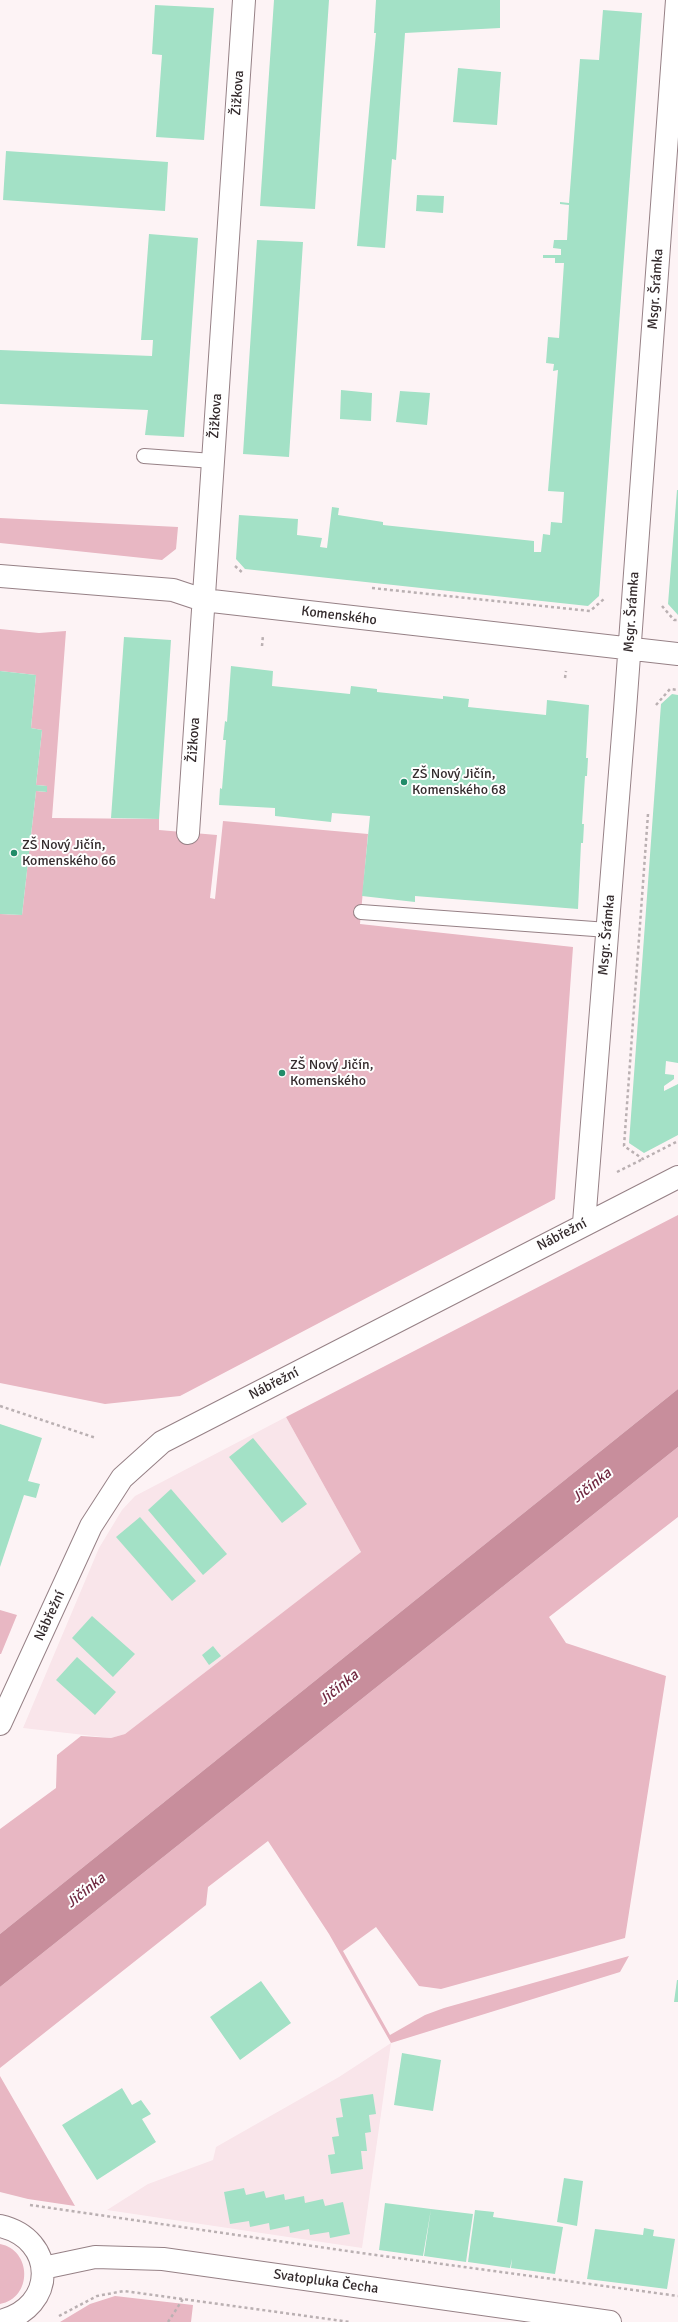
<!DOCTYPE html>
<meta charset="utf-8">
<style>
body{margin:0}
canvas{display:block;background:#fdf3f5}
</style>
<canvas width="678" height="2322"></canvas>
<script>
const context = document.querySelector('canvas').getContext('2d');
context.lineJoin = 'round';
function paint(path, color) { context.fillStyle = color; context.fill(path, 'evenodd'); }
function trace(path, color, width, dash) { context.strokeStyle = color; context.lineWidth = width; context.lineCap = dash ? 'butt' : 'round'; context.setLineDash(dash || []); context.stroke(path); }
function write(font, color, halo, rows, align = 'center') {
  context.font = font + ' Signika,sans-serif'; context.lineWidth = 4; context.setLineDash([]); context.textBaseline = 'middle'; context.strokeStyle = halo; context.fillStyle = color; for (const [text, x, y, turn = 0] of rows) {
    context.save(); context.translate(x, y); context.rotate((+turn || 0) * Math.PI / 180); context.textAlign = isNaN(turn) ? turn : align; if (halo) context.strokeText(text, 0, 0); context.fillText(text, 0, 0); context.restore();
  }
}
paint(new Path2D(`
 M286,1417l75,135 -236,182 -14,4 -88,-10 76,-180 23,-38 13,-14z
 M391,2043l-29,205 -255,-38 41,-26 65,-24 3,-13 123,-70z`), '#f9e5ea');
paint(new Path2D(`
 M0,518l178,9 -2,22 -14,11 -162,-17z
 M0,629l39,4 27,-2 -14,187 107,1v11l58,5 -7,63 5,1 8,-78 145,13 -8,90 213,23 -18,252 -375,197 -75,8 -105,-21v-469l22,1 14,-124 10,1 1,-6 -11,-1 6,-55 -11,-2 5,-53 -36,-4z
 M678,1215v174l-678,545v-105l56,-41 1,-33 24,-19 30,2 14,-4 236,-182 -75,-135z
 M678,1447v70l-129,100 17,26 100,33 -41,262 -184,51 -22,-3 -43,-59 -33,24 47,84 35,-20 19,-7 185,-52 -9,16 -229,71 -62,-109 -61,-93 -60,46 -2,18 -206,163v-81z
 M0,1610l17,5 -16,39h-1z
 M0,2076l75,130 -47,-7 -28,-7z
 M0,2244c32,6 33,54 0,60z
 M115,2296l78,9 -2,17h-131l30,-18z`), '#e8b7c3');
paint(new Path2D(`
 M678,1389v58l-678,540v-53z`), '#c88e9c');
paint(new Path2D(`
 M274,0h55l-14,209 -55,-3z
 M376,0h124v28l-95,5 -9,127 -4,-1 -7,89 -28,-2 19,-213h-2z
 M155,5l59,3 -10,132 -48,-3 6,-82 -10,-1z
 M603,10l39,3 -43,583 -11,10 -343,-37 -9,-10 3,-44 59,4 -1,16 25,3 -2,9 7,1 5,-41 7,1 -1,7 45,7v3l151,16v11h7l2,-18 7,1 1,-13 11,1 2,-31 -16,-1 10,-121 -5,1 1,-7 -8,-1 2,-26 11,1 5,-75h-9v-5h-12v-3h18v-6l-8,-1 1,-8h13l2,-35 -9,-1v-2l9,1 11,-144 19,1z
 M458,68l43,4 -4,53 -44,-3z
 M6,151l162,11 -3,49 -162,-11z
 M417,195l27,1 -1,17 -27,-2z
 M149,234l49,4 -14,199 -39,-2 3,-25 -148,-6v-54l152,6 1,-16h-12z
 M257,240l46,2 -14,215 -46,-3z
 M341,390l31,3 -1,28 -31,-2z
 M400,391l30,2 -3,32 -31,-3z
 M677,490h1v125l-10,-11z
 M124,637l47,3 -12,179 -48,-1z
 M231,666l42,5 -1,15 78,8 1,-8 26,3v3l66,7v-3l26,3 -1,8 78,8 1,-15 42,5 -3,53h2l-1,18h-2l-3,48h2l-1,19h-2l-3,66 -163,-13v6l-53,-6 8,-80 -38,-3 -1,9 -56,-6v-8l-56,-3 1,-17 2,1 4,-49h-3l2,-19 2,1z
 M0,671l36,4 -5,53 11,2 -6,55 11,1v6l-11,-1 -14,124 -22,-1z
 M672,694l6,1v368l-12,-2 -1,13 9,1v4l-10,7v5l14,-7v51l-34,18 -15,-10 32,-439z
 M0,1424l42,14 -14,43 12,3 -4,14 -12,-3 -24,72z
 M253,1438l54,66 -25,19 -53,-66z
 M171,1489l56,65 -24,21 -55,-65z
 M140,1517l56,64 -24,20 -56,-64z
 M92,1616l43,38 -22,23 -41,-39z
 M213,1646l8,10 -12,9 -7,-10z
 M77,1657l39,35 -21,23 -39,-35z
 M677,1980h1v22h-4z
 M261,1981l30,42 -51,37 -30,-43z
 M402,2053l39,7 -8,51 -39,-6z
 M122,2088l10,17 9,-5 10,14 -9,5 14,23 -59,38 -35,-55z
 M373,2094l3,20 -7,1 2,17 -6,1 2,18h-6l2,18 -32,5 -3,-19 7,-1 -3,-17 7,-1 -3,-18 7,-1 -3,-18z
 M564,2178l19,3 -6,45 -20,-4z
 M244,2188l2,7 18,-4 2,7 18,-4 1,6 19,-4 1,7 18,-4 2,7 18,-4 7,32 -20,4 -1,-6 -19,3 -1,-6 -19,4 -1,-7 -19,4 -1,-7 -19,4 -1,-6 -19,3 -6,-32z
 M385,2203l46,6 -8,47 -44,-6z
 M431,2209l42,5 -7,48 -42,-6z
 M475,2210l19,2 -1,5 70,10 -8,47 -44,-6 1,-9 -2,9 -42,-6z
 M644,2228l10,2 -1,6 22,3 -8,50 -80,-10 8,-50 48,6z`), '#a3e1c6');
const service = new Path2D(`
 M144,456l69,5
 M361,912l247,18`);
const minor = new Path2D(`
 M0,576l173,14 30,10 475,54
 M188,833l56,-833
 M584,1223l41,-513 52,-710
 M0,1724l91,-198 31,-48 40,-36 516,-265`);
const tertiary = new Path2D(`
 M0,2226c57,13 57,82 0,95
 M43,2268l52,-11 68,2 447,63`);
trace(service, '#968186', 16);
trace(minor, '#968186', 24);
trace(tertiary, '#968186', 24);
trace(new Path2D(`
 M235,566l9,8
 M372,588l218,23 14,-12
 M662,606l12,14h4
 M262,646l1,-11
 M565,678l1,-7
 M656,705l14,-16 8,1
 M648,814l-24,332 19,13 35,-18
 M617,1172l26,-13
 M0,1406l96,32
 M30,2205l331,48 317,43
 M59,2316l38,-20 27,-5 226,31
 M168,2322l15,-23`), '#bab0b2', 2.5, [3, 3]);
trace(service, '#fff', 14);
trace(minor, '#fff', 22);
trace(tertiary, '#fff', 22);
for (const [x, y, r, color] of [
 [404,782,4,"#228c69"],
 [14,853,4,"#228c69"],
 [282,1073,4,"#228c69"]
]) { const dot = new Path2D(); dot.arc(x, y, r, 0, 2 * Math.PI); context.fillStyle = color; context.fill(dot); trace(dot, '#fff', 1.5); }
write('14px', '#342b2d', '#fff', [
 ["Žižkova",238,93,-86],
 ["Msgr. Šrámka",656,289,-86],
 ["Žižkova",216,416,-86],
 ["Msgr. Šrámka",632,612,-86],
 ["Komenského",339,616,7],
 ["Žižkova",194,740,-86],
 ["Msgr. Šrámka",607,935,-85],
 ["Nábřežní",562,1235,-27],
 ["Nábřežní",274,1384,-27],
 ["Nábřežní",50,1616,-65],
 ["Svatopluka Čecha",326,2282,8]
]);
write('14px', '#342b2d', '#fff', [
 ["ZŠ Nový Jičín,",412,774],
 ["Komenského 68",412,790],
 ["ZŠ Nový Jičín,",22,845],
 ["Komenského 66",22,861],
 ["ZŠ Nový Jičín,",290,1065],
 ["Komenského",290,1081]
], 'left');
write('italic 15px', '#722b43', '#fff', [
 ["Jičínka",592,1486,-39],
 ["Jičínka",339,1688,-39],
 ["Jičínka",86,1891,-39]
]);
</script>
